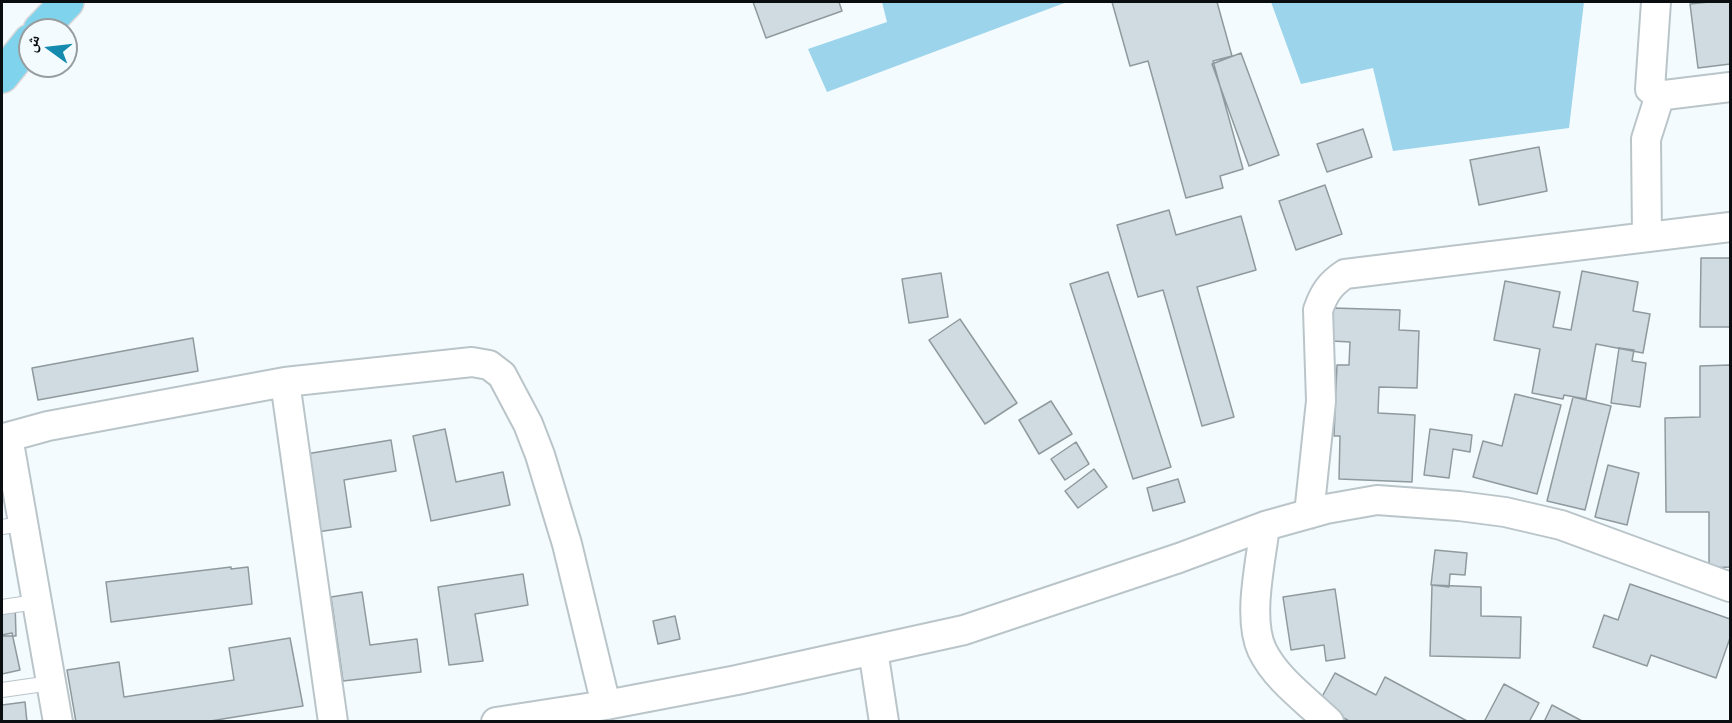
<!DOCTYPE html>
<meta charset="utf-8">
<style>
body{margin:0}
#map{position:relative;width:1732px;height:723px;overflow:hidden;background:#f4fbfe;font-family:"Times New Roman","Noto Naskh Arabic",serif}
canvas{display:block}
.frame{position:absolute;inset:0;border:3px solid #0b0e10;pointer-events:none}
.north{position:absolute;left:18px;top:18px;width:60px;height:60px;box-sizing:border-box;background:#f4fbfe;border:2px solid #979c9f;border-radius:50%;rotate:285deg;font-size:16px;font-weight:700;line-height:24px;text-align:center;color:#0b0e10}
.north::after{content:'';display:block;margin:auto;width:21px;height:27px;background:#148bae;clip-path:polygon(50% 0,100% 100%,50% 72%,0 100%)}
</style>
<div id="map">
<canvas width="1732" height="723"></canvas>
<div class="frame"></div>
<div class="north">ش</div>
</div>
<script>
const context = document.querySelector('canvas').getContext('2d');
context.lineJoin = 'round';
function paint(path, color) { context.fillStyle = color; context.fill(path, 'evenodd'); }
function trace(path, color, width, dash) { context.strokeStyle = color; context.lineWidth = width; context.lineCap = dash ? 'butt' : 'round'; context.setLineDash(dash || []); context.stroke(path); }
paint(new Path2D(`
 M882,2h185l-240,90 -19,-43 79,-27z
 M1271,2h313l-15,126 -176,23 -20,-83 -72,16z`), '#9bd4eb');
const building = new Path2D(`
 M753,2h86l3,9 -76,27z
 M1112,2h105l15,54 -19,5 30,108 -23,7 3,12 -37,10 -38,-137 -18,5z
 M1709,2h21v62l-32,4 -8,-64z
 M1241,53l38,102 -30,11 -37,-102z
 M1363,129l9,28 -45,15 -10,-28z
 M1539,147l8,44 -68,14 -9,-45z
 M1325,185l17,49 -46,16 -17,-49z
 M1169,210l7,25 65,-19 15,54 -59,17 37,130 -32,9 -39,-136 -25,7 -21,-72z
 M1730,252v75h-30l1,-69h29z
 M1582,271l56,11 -5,29 17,3 -7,39 -47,-9 -10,55 -22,-4 -1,4 -31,-6 8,-44 -46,-9 11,-59 55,11 -7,35 18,3z
 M1108,272l63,195 -38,12 -63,-195z
 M941,273l7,44 -39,6 -7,-44z
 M1333,308l67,2 -1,20 20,1 -2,57 -38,-1 -1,26 37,2 -3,67 -73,-3 1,-43h-6l3,-71h12l1,-23 -18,-1z
 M960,319l57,84 -32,21 -56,-84z
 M193,338l5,33 -160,29 -6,-32z
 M1619,348l15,2 -2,11 14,2 -6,44 -29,-4z
 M1730,365v202l-21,1v-56h-43l-1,-94 35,-1v-51z
 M1515,394l46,11 -24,89 -64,-17 10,-36 19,5z
 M1573,397l38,9 -26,104 -38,-9z
 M1051,401l21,33 -33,20 -20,-34z
 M445,429l11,53 47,-10 7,33 -79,16 -18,-85z
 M1430,429l42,6 -2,17 -17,-3 -4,29 -25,-3z
 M391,440l5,31 -52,9 7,47 -34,5 -11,-78z
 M1076,442l13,22 -24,16 -14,-21z
 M1608,465l31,8 -12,52 -32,-8z
 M1094,469l13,18 -29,21 -13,-17z
 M1178,479l7,23 -32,9 -6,-23z
 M1435,550l32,3 -2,22 -15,-1 -1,13 -18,-2z
 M231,567v2l17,-2 4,37 -141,18 -5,-40z
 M523,574l5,31 -53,9 8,47 -34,4 -11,-78z
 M1630,584l100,35v19l-14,40 -65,-23 -4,11 -54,-19 11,-32 14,5z
 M1432,585l49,2v29l40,1 -1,41 -90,-2z
 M1335,589l10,69 -19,3 -2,-16 -33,5 -8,-53z
 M362,592l8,53 47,-6 4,33 -78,9 -12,-84z
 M2,601h13l1,35h-14z
 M675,616l5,23 -22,5 -5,-23z
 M12,633l8,37 -18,4v-39z
 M290,638l13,68 -99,16h-128l-9,-52 52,-8 5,35 110,-17 -5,-32z
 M1335,673l41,22 9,-18 84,45h-118l-33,-18z
 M1504,684l35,19 -10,19h-45z
 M25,702l2,20h-25v-17z
 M1552,705l32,17h-40z`);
paint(building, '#cfdbe0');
trace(building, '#8f9a9e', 1.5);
const service = new Path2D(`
 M2,527l20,-3
 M2,607l34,-5
 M2,690l49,-7`);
const minor = new Path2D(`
 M1656,2l-6,87 6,4 9,2 65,-8
 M1647,237l-1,-98 14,-44
 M285,382l48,340
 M8,437l40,-11 237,-44 187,-20 17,3 13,10 26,49 12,31 27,89 39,161
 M2,438l6,-1 50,285
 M1309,514l12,-113 -3,-91c6,-17 12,-26 27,-36l385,-47
 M1265,526c-4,35 -18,92 -3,124 14,29 44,50 67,72
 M873,650l11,72
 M496,722l110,-17 131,-25 227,-50 215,-72 86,-32 61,-17 51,-9 82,6 46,6 56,13 169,62`);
const primary = new Path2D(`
 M40,30l27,-28
 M2,76l28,-35`);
trace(service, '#bac5ca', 16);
trace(minor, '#bac5ca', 32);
trace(primary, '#d8d8d9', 36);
trace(service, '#fff', 14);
trace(minor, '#fff', 28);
trace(primary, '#80d3ec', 33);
</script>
